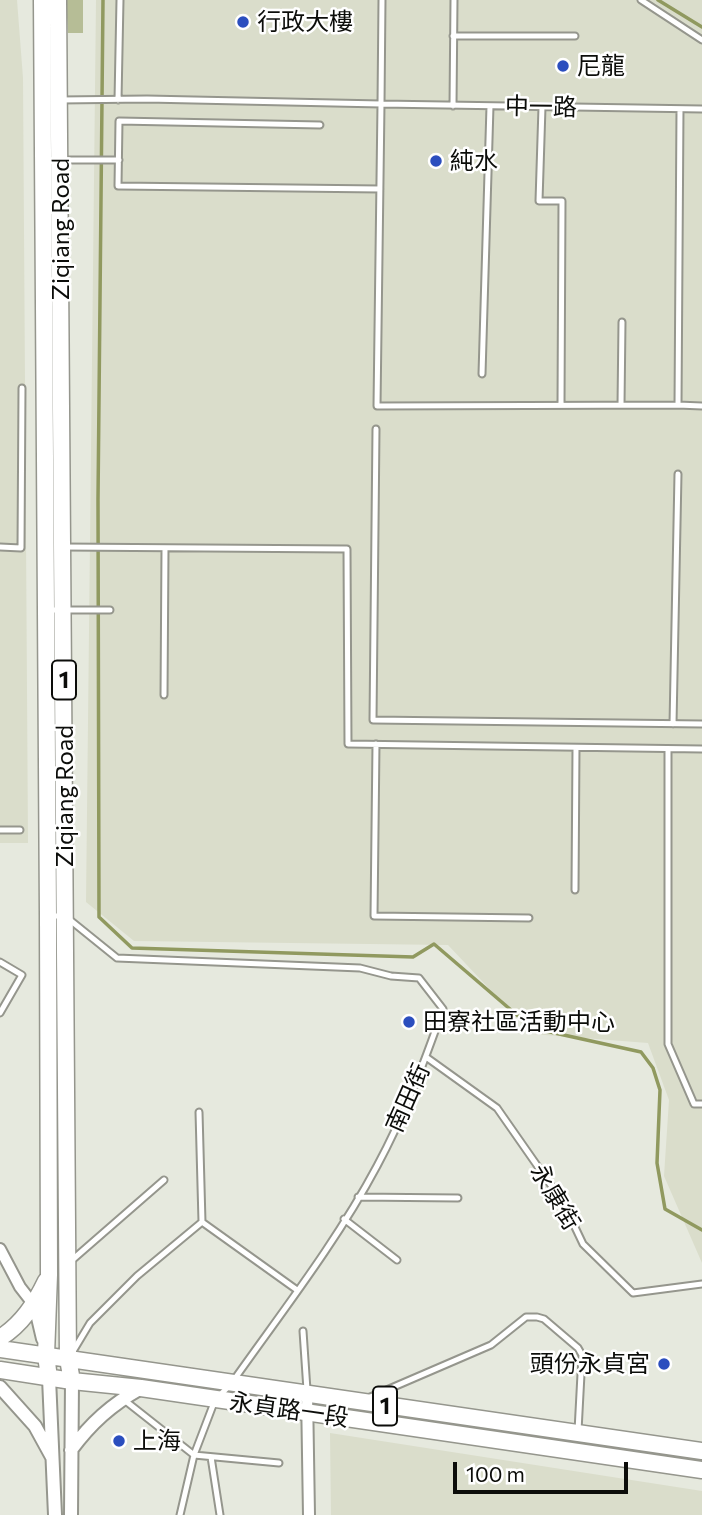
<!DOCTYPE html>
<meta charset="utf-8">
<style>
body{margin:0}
#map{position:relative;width:702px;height:1515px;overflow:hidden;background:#e6e9de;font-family:Commissioner,sans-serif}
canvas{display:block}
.scale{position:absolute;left:453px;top:1462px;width:175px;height:32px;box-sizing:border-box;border:4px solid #0c0d0a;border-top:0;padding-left:9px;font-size:21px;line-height:24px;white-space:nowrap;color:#0c0d0a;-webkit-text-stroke:5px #fff;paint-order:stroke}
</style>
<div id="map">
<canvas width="702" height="1515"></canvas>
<div class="scale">100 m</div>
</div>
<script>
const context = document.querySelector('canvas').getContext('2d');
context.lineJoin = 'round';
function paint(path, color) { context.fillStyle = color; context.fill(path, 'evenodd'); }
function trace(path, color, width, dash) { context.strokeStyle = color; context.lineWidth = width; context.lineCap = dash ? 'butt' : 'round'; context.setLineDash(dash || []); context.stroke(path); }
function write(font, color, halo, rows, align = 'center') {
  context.font = font + ' Commissioner,"Noto Sans TC",sans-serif'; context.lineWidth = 5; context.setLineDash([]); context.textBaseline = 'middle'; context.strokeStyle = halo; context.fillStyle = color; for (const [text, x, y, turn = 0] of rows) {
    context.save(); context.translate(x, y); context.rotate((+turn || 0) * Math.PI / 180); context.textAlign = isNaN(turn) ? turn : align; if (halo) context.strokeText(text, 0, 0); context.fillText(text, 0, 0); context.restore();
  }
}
paint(new Path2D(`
 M0,0h17l6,78 5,765h-28z
 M96,0h606v1263l-38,-87 5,-76 -21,-57 -116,-9 -84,-89 -314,-4 -48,-39z
 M330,1433l372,58v24h-371z`), '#daddcb');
paint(new Path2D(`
 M66,0h17v33h-15z`), '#b6bd96');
trace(new Path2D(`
 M103,0l-5,499 1,418 33,31 281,9 21,-13 98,84 109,24 12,16 7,22 -3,73 8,46 37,21
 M658,0l44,27`), '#90995f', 3.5);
const service = new Path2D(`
 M382,0l-1,104 321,5
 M641,0l61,40
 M453,36h122
 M60,100l87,-1 234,5 -4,302 301,-1 2,-296
 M118,100l2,-100
 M453,106l1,-106
 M542,107l-3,94h23l-1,204
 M320,125l-201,-4 -1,65 262,3
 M62,160h57
 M482,374l8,-268
 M621,405l1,-83
 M678,405l24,1
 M376,429l-3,291 329,4
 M0,547l21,1 1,-160
 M63,547l284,2 1,195 354,5
 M47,610h63
 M164,695l1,-146
 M673,724l5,-250
 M376,744l-2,172 155,2
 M668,749v295l26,60h8
 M0,830h20
 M575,890l1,-142
 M49,916h16l52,42 243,10 31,8 28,2 24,31c-19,54 -39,107 -66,157 -41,77 -96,147 -146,218l-16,16 -21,55 -14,60
 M0,962l22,13 -22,38
 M426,1057l71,51 67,96 19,40 50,49 69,-9
 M199,1112l3,110
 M358,1197l100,1
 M344,1219l53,41
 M202,1222l95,68
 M71,1261l93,-81
 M303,1331l4,59
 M72,1353l18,-30 47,-47 65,-54
 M368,1398l123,-53 35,-28h11l7,2 34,29 4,7 -4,76
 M123,1399l71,56 85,8
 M211,1457l9,58`);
const minor = new Path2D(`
 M0,1249l20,38 14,18 8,34
 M307,1393l2,122`);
const tertiary = new Path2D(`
 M49,1378l6,137
 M0,1387l35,39 17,31
 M71,1450c20,-27 40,-45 70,-62
 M71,1515l1,-134`);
const primary = new Path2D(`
 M42,0l6,916 1,359 -3,80 3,23
 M58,0l10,1359 4,22
 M0,1338c22,-14 35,-34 46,-57
 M0,1349l702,102
 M0,1370l72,11 69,7 561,82`);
trace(service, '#95968d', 9);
trace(minor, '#95968d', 14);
trace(tertiary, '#95968d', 16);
trace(primary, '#95968d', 19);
trace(service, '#fff', 5);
trace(minor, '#fff', 10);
trace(tertiary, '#fff', 12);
trace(primary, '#fff', 16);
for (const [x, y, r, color] of [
 [243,22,7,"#2b4ebe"],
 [563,66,7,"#2b4ebe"],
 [436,161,7,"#2b4ebe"],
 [409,1022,7,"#2b4ebe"],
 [664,1364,7,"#2b4ebe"],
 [119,1441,7,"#2b4ebe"]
]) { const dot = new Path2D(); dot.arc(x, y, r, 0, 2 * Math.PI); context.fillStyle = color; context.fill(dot); trace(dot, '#fff', 2.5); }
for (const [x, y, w] of [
 [64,680,24],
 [385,1406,24]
]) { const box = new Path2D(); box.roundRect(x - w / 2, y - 19.5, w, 39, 5); context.fillStyle = '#fff'; context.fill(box); trace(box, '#0c0d0a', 2); }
write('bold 23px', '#0c0d0a', null, [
 ["1",64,680],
 ["1",385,1406]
]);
write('24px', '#0c0d0a', '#fff', [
 ["行政大樓",257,22],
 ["尼龍",577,66],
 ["純水",450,161],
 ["田寮社區活動中心",423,1022],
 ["頭份永貞宮",650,1364,"right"],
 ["上海",133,1441]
], 'left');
write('24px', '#0c0d0a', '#fff', [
 ["中一路",541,107,1],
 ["Ziqiang Road",61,229,-90],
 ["Ziqiang Road",65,796,-90],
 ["南田街",408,1098,-66],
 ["永康街",555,1197,59],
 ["永貞路一段",289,1410,8]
]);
</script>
